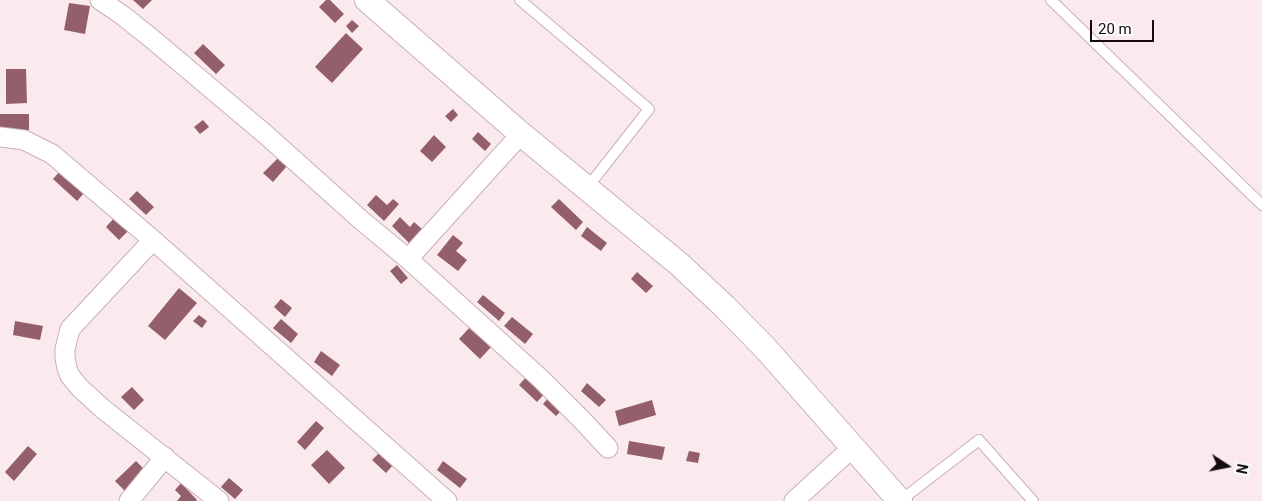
<!DOCTYPE html>
<style>
body{margin:0}
#map{position:relative;width:1262px;height:501px;overflow:hidden;background:#fbeaed;font-family:Roboto,sans-serif}
canvas{display:block}
.north{position:absolute;left:1202px;top:441px;width:50px;height:50px;-webkit-text-stroke:4px #fcfcfc;paint-order:stroke;rotate:101deg;font-size:14px;font-weight:700;line-height:20px;text-align:center;color:#140b0d}
.north::after{content:'';display:block;margin:auto;width:18px;height:22px;background:#140b0d;clip-path:polygon(50% 0,100% 100%,50% 72%,0 100%)}
.scale{position:absolute;left:1090px;top:20px;width:64px;height:22px;box-sizing:border-box;border:2px solid #140b0d;border-top:0;padding-left:6px;font-size:15px;line-height:18px;white-space:nowrap;color:#140b0d;-webkit-text-stroke:4px #fcfcfc;paint-order:stroke}
</style>
<div id="map">
<canvas width="1262" height="501"></canvas>
<div class="north">N</div>
<div class="scale">20 m</div>
</div>
<script>
const context = document.querySelector('canvas').getContext('2d');
context.lineJoin = 'round';
function paint(path, color) { context.fillStyle = color; context.fill(path, 'evenodd'); }
function trace(path, color, width, dash) { context.strokeStyle = color; context.lineWidth = width; context.lineCap = dash ? 'butt' : 'round'; context.setLineDash(dash || []); context.stroke(path); }
paint(new Path2D(`
 M133,0h19l-9,9z
 M326,0h4l14,14 -9,9 -16,-16z
 M69,3l21,3 -5,28 -21,-4z
 M352,20l7,6 -7,7 -6,-7z
 M346,33l17,16 -31,34 -17,-16z
 M203,44l22,21 -9,9 -22,-21z
 M6,69h20l1,34 -21,1z
 M453,109l5,6 -7,7 -6,-6z
 M0,114h29v16h-29z
 M203,120l6,7 -9,7 -6,-7z
 M478,132l13,12 -6,7 -13,-12z
 M434,135l12,12 -14,15 -12,-11z
 M278,158l9,8 -14,16 -10,-9z
 M61,170l24,22 -8,9 -24,-22z
 M137,191l17,16 -8,8 -17,-16z
 M376,195l11,10 6,-6 6,5 -15,17 -17,-16z
 M559,199l24,23 -7,8 -25,-23z
 M400,217l10,10 4,-5 8,7 -13,14 -17,-17z
 M114,218l14,13 -9,9 -13,-13z
 M587,227l20,16 -6,8 -20,-15z
 M453,235l10,8 -7,8 11,9 -9,11 -21,-16z
 M397,265l11,13 -7,6 -11,-13z
 M637,272l16,14 -7,7 -15,-14z
 M179,288l18,15 -32,37 -17,-14z
 M483,295l22,18 -6,8 -22,-19z
 M281,299l11,9 -7,9 -11,-10z
 M199,315l8,6 -5,7 -9,-7z
 M512,317l21,17 -8,10 -21,-18z
 M281,319l17,15 -7,9 -18,-15z
 M15,321l28,5 -3,14 -27,-5z
 M470,327l21,20 -11,12 -21,-20z
 M321,351l19,14 -8,11 -18,-14z
 M528,375l18,17 -9,10 -18,-17z
 M587,383l19,17 -7,7 -18,-16z
 M132,387l12,13 -10,10 -13,-13z
 M550,396l14,12 -8,8 -13,-12z
 M652,400l4,15 -37,11 -4,-15z
 M316,421l8,7 -19,22 -8,-8z
 M629,441l36,6 -3,13 -35,-6z
 M28,446l9,8 -23,27 -9,-9z
 M327,450l18,18 -16,16 -18,-19z
 M689,451l11,2 -2,10 -12,-2z
 M379,453l14,12 -7,8 -14,-13z
 M136,461l9,9 -20,21 -10,-10z
 M443,461l24,18 -7,9 -23,-18z
 M229,478l14,12 -8,9 -14,-12z
 M181,483l16,17 -1,1h-19l4,-5 -6,-6z`), '#925f6a');
const service = new Path2D(`
 M520,0l129,109 -62,79
 M1051,0l211,205
 M900,501l79,-61 54,61`);
const minor = new Path2D(`
 M100,0l22,15 29,23 114,96 96,86 47,39 133,120 41,41 26,28
 M0,137l24,3 28,14 101,86 294,261
 M153,240l-83,89 -5,20v9l2,10 3,8 10,12 23,21 116,92
 M408,259l113,-125
 M129,501l36,-44
 M794,501l59,-54`);
const tertiary = new Path2D(`
 M367,0l154,134 158,130 46,43 42,43 133,151`);
trace(service, '#cbafb5', 12);
trace(minor, '#cbafb5', 21);
trace(tertiary, '#cbafb5', 26);
trace(service, '#fff', 10);
trace(minor, '#fff', 19);
trace(tertiary, '#fff', 24);
</script>
